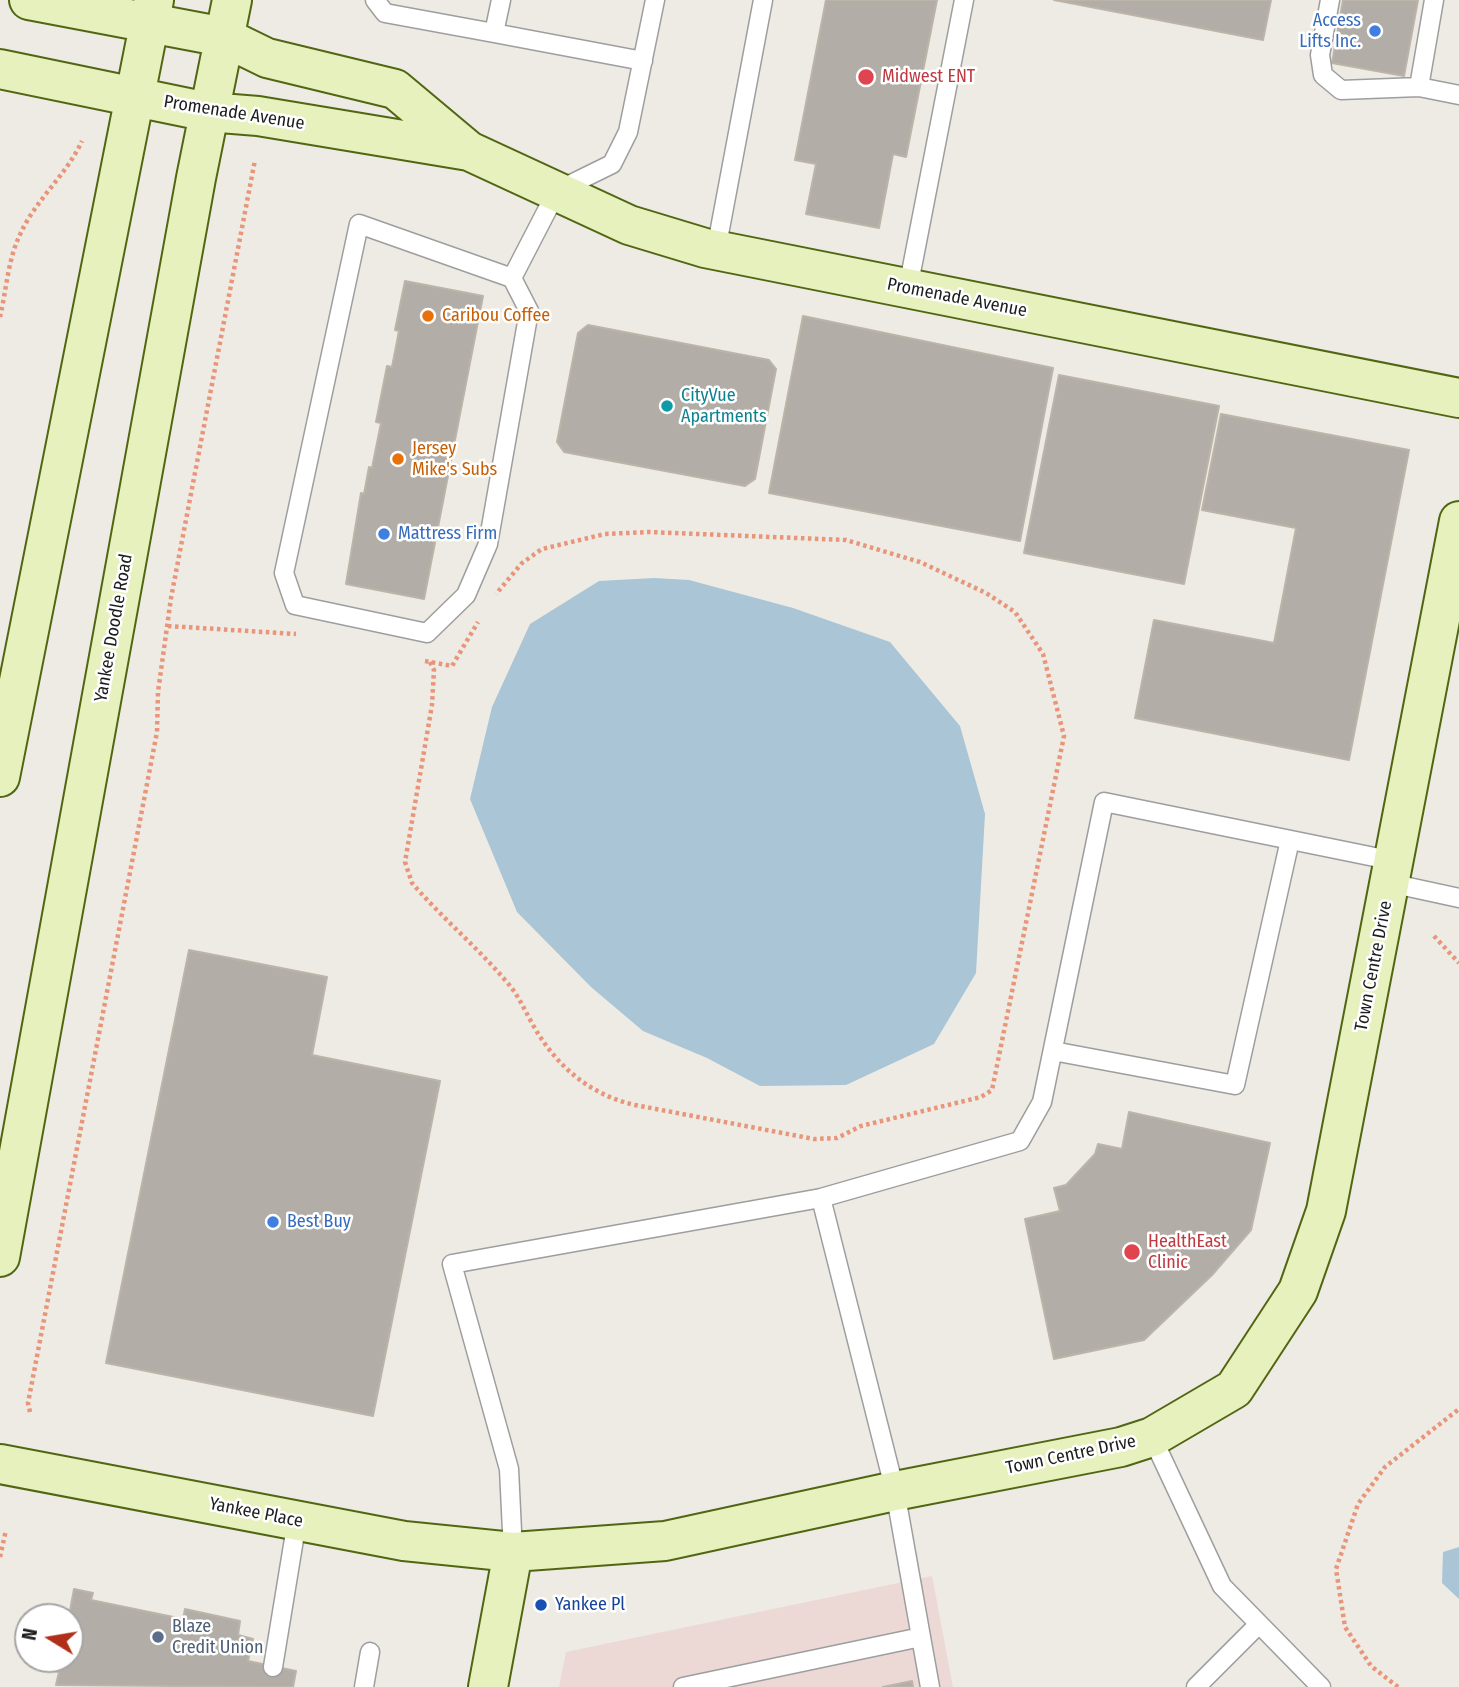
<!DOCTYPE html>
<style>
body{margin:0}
#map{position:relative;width:1459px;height:1687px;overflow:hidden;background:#edebe4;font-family:"Fira Sans Condensed",sans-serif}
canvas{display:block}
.north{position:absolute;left:14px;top:1603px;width:70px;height:70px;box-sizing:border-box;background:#fff;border:2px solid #a5a5a5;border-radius:50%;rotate:281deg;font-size:19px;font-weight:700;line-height:28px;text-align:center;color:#1d1d1d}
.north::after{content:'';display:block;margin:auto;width:24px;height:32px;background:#b12f19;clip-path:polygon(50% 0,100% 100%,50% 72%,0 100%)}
</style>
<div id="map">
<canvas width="1459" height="1687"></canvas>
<div class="north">N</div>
</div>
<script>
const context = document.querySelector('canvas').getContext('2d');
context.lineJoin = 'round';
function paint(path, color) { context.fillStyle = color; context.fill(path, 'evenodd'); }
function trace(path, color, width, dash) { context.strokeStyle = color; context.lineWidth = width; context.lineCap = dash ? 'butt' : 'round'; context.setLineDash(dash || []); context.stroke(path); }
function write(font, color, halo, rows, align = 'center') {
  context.font = font + ' "Fira Sans Condensed",sans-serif'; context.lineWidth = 5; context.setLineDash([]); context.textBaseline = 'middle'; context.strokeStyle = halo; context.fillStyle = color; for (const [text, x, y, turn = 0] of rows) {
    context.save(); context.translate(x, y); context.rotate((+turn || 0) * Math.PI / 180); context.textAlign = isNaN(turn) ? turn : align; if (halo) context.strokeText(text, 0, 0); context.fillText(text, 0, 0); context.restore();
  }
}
paint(new Path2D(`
 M932,1576l21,111h-394l7,-35z`), '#ecd9d5');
paint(new Path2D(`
 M654,578l35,2 104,28 97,34 70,84 25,88 -9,159 -42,71 -88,41 -86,1 -53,-28 -64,-27 -52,-44 -74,-75 -47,-113 22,-92 38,-83 69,-43z
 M1459,1547v52l-17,-16 1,-31z`), '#aac5d5');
const building = new Path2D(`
 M826,0h111l-31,157 -13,-3 -14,74 -73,-14 10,-50 -21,-4z
 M1054,0h217l-8,40z
 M1343,0h75l-14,76 -72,-13z
 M405,281l78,15 -59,303 -78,-15 15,-91 3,1 5,-27 3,1 9,-45 -5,-1 11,-56 5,1 7,-36 -4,-1z
 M803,316l250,52 -33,173 -251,-48z
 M588,325l181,35 7,9 -21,110 -10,7 -181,-34 -7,-10 21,-109z
 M1059,375l160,31 -35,178 -160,-31z
 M1221,414l188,36 -60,310 -214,-42 19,-98 120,23 22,-115 -94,-18z
 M189,950l138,27 -15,78 128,26 -67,335 -267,-53z
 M1129,1112l141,31 -19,87 -39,45 -68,65 -90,19 -29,-140 35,-8 -6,-23 12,-3 29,-31 3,-10 24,5z
 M74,1589l19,4 -2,7 92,19 2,-10 55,12 -2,14 15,4 -5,22 48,10 -3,16 -237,-2 3,-13 -17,-3 2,-10h26v-42h-17l1,-4 15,3z
 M912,1681l1,6h-30z`);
paint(building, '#b2ada7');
trace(building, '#bdb4a9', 2);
const lane = new Path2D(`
 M375,0l10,13 109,20
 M501,0l-7,33 149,28
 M1330,0l-10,55 3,20 18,15 78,-3 40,8
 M1419,87l15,-87
 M716,250l47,-250
 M512,278l17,33 -41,233 -22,51 -39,38 -132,-28 -11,-32 75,-349 153,54 45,-87 55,-27 16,-32 27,-132
 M908,288l56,-288
 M1390,883l69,15
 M1053,1051l182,34 55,-245
 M821,1198l199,-57 22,-39 62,-300 290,59
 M1152,1437l70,149 99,101
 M513,1552l-4,-83 -57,-205 369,-66 74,293 26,146 -238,50
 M921,1637l9,50
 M273,1667l24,-146
 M364,1687l6,-35
 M1196,1687l62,-62`);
const secondary = new Path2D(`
 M29,0l195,37 43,21 128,31 74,62 160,74 76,23 754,150
 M0,69l208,43 50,4 211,35
 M0,777l154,-777
 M0,1257l196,-1079 36,-178
 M0,1464l404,77 109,11 152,-11 230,-50 226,-44 31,-10 82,-48 64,-98 28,-80 133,-690
 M488,1687l25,-135`);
trace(lane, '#9e9e9e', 21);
trace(secondary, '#516612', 42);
trace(new Path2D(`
 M0,317c6,-25 8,-57 19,-80 15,-36 47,-61 63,-96
 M168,626l128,8
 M425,661l27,5 26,-44
 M430,662l4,8 -2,35 -27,157 7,21c29,34 64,63 93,97 13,14 19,29 28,45 23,41 57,70 102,80l179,34 23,-1 24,-12 120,-29 11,-7 72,-354 -21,-82 -28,-42 -29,-19 -66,-31 -74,-22 -197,-8 -44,2 -63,15 -20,14 -26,31
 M1434,936l25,27
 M30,1412l-2,-9 129,-671 1,-40 13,-94 84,-438
 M0,1557l6,-27
 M1398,1687l-27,-21 -26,-39 -9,-58 22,-65 27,-37 74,-58`), '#e8957a', 4.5, [3.5, 3.5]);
trace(lane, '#fff', 18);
trace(secondary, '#e7f1be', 38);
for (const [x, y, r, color] of [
 [1375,31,7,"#3f7fe0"],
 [866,77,9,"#e0444e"],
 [428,316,7,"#e8710a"],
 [667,406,7,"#0f9aa8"],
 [398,459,7,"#e8710a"],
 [384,534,7,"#3f7fe0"],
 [273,1222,7,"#3f7fe0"],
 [1132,1252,9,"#e0444e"],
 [541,1605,7,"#1a4fb4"],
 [158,1637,7,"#5c6f8a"]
]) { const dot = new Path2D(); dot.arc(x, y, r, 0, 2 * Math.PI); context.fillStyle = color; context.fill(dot); trace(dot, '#fff', 2.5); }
write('18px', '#366cbe', '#fff', [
 ["Access",1361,21,"right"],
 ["Lifts Inc.",1361,42,"right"],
 ["Mattress Firm",398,534],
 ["Best Buy",287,1222]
], 'left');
write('18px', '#be3a42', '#fff', [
 ["Midwest ENT",882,77],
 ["HealthEast",1148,1242],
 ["Clinic",1148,1263]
], 'left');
write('18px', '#1d1d1d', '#fff', [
 ["Promenade Avenue",234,113,9],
 ["Promenade Avenue",957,298,11],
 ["Yankee Doodle Road",114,628,-80],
 ["Town Centre Drive",1374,966,-79],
 ["Town Centre Drive",1071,1455,-12],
 ["Yankee Place",256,1513,11]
]);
write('18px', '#c56008', '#fff', [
 ["Caribou Coffee",442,316],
 ["Jersey",412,449],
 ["Mike's Subs",412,470]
], 'left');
write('18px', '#0d838f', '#fff', [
 ["CityVue",681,396],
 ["Apartments",681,417]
], 'left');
write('18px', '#164399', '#fff', [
 ["Yankee Pl",555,1605]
], 'left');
write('18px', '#4e5e75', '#fff', [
 ["Blaze",172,1627],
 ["Credit Union",172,1648]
], 'left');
</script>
